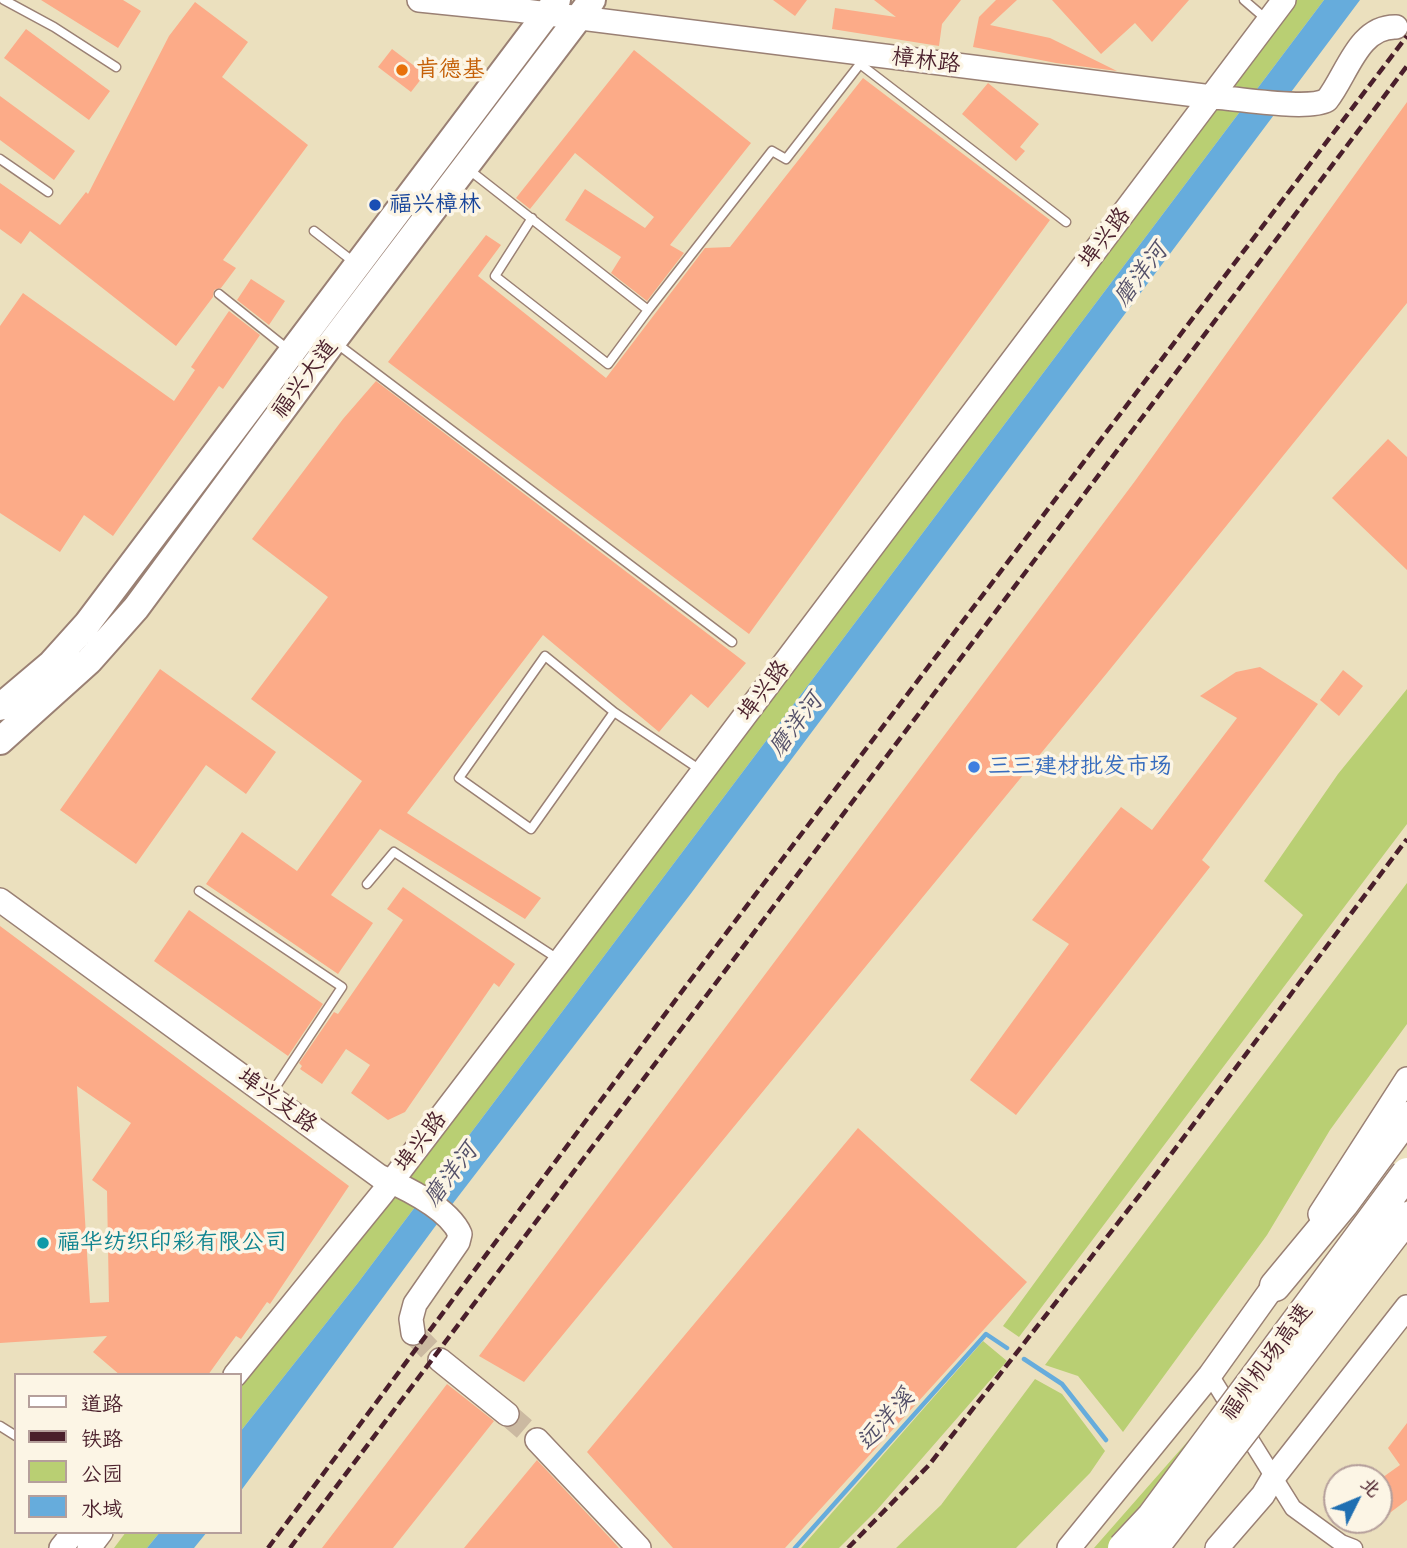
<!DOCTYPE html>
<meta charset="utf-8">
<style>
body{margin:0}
#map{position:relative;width:1407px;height:1548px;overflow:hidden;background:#ebe0be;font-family:"Playpen Sans","LXGW WenKai TC",sans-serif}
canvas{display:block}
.legend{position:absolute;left:14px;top:1373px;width:228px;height:161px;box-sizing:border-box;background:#fcf5e5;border:2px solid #b59f9b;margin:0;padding:9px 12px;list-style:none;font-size:21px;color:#4a1f2b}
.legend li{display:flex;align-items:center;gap:14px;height:35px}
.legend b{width:35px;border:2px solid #b59f9b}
.north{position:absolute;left:1323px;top:1464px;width:70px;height:70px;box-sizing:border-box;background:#fcf5e5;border:2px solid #b59f9b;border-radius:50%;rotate:47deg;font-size:19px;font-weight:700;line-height:28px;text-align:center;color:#4a1f2b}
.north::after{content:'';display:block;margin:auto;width:24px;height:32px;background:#1f6fb2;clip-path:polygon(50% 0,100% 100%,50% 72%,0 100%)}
</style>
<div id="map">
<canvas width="1407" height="1548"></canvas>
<ul class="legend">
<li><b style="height:9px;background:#fff"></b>道路</li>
<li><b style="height:9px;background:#4a1f2b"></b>铁路</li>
<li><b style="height:19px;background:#b9cf73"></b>公园</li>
<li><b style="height:19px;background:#66acdc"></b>水域</li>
</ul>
<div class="north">北</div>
</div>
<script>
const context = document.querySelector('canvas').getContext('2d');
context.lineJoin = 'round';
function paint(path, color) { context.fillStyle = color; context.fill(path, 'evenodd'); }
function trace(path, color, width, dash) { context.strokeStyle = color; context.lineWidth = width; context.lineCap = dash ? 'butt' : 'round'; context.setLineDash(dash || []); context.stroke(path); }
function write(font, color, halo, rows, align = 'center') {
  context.font = font + ' "Playpen Sans","LXGW WenKai TC",sans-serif'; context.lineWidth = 7; context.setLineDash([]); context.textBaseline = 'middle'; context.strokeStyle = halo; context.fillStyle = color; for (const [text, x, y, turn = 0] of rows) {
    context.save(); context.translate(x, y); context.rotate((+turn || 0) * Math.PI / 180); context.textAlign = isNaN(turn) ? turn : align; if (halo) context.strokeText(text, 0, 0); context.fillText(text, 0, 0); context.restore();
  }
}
paint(new Path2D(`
 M1290,0h34l-967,1284 -117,148v-47z
 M1407,689v135l-388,513 -16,-11 300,-411 -39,-34 74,-107z
 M1407,883v141l-77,106 -63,105 -144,197 -45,-56 -33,-11z
 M983,1341l24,20 -131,150 -37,37h-38z
 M1035,1379l27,15 43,57 -15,22 -74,75h-120l45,-43z
 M1188,1441l-33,54 -47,53h-14z
 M126,1532h34l-13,16h-33z`), '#b9cf73');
paint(new Path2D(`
 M1324,0h36l-671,896 -255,332 -194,264v-60l117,-148z
 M160,1532h47l-13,16h-47z`), '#66acdc');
trace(new Path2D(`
 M1024,1359l38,25 44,56
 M795,1548l191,-214 21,14`), '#66acdc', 4.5);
paint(new Path2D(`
 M41,0h82l18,11 -23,37z
 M773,0h34l-12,16z
 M874,0h87l-19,24 -3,22 -107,-17 3,-21 61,9z
 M996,0h21l-27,25 60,13 67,33 -61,-8 -83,-16 6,-30z
 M1052,0h137l-37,42 -17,-19 -34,31z
 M195,2l53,40 -26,35 86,68 -85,115 13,8 -15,20 -7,2 -1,7 -37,49 -146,-115 -9,13 -21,-15v-46l60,42 26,-33 2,2 81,-158z
 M26,29l84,62 -21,29 -85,-62z
 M392,49l33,25 -14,18 -33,-25z
 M634,50l117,93 -81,102 14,8 -37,48 -36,-28 10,-16 -56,-37 20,-31 60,39 9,-11 -79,-64 -45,56 -14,-11z
 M863,78l187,142 -301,414 -361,-272 98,-127 15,10 -23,31 128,102 99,-130 25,-1z
 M988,83l51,41 -19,23 5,4 -9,10 -54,-47z
 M0,96l75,55 -21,29 -54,-40z
 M1407,102v201l-300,370 -583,709 -45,-26 656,-875z
 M251,279l34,22 -16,24 -32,-25z
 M23,293l151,108 21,-31 -4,-3 38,-56 31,24 -37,54 -4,-3 -106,150 -29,-21 -24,37 -60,-39v-187z
 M376,381l370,282 -38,45 -17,-14 -32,38 -116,-97 -136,178 134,85 -16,21 -145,-90 -49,66 42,28 -35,51 -132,-90 36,-52 55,39 65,-90 -111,-82 77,-102 -76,-58 91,-120z
 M1388,439l19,18v113l-75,-72z
 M1260,667l58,37 -116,156 8,7 -194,248 -46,-35 99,-136 -37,-24 89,-113 31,23 85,-112 -37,-22 36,-24z
 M160,669l116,83 -30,42 -40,-29 -70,99 -76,-54z
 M1343,670l20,16 -24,30 -19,-16z
 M403,887l112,77 -16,23 -5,-4 -89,129 -17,8 -37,-27 19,-28 -24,-16 -24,35 -22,-15 2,-3 -3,-3 35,-51 4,2 65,-94 -16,-11z
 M189,910l134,94 -35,52 -134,-95z
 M0,926l349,260 -79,118 -3,-2 -26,37 -5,-3 -28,39h-88l-27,-23 14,-16 -107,7zM77,1086l54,37 -39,57 15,11 2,111 -19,1z
 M858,1128l169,154 -242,266h-112l-86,-96z
 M447,1384l47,37 -101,127h-71z
 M1407,1423v77l-28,21v-41l21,-15 -12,-17z
 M537,1460l73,78 9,10h-155z`), '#fcab88');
trace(new Path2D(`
 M413,1333l27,27
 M507,1414l30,26`), '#cbb9a1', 23, [23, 11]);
const lane = new Path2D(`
 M4,0l50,27 62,40
 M1244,0l22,19
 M0,159l48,33
 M468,169l180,141 124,-159 14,8 74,-95 206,158
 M532,218l-37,58 113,88 40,-54
 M314,231l41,32
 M219,294l70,56
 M336,343l396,299
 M545,656l69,56 -83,117 -72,-51z
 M614,712l88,59
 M367,884l27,-32 164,107
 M199,891l143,96 -71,107
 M0,1426l16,10`);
const street = new Path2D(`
 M1210,1375l83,133 48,35 13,5`);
const secondary = new Path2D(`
 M419,0l98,10 695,87c26,1 96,14 115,3 20,-25 31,-74 69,-73
 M0,900l379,276c25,11 70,32 81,58l-2,8 -43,62 -4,15 2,14
 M1320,1214l87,-135
 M440,1360l67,54
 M235,1375l147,-181 178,-233 724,-961
 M537,1440l102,108
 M61,1548l13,-16
 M89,1548l12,-16
 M1069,1548l141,-173 73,-102
 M1217,1548l46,-53 10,-17 134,-171`);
const primary = new Path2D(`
 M0,707l51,-43 36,-40 470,-624
 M0,741l89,-80 47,-53 197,-267 259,-341`);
const highway = new Path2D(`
 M1275,1286l68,-82 64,-87`);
trace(lane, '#9a8074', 11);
trace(street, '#9a8074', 19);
trace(secondary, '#9a8074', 26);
trace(primary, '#9a8074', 30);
trace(highway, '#9a8074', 33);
trace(lane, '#fff', 8);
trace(street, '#fff', 16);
trace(secondary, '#fff', 23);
trace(primary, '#fff', 26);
trace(highway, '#fff', 30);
trace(new Path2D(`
 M268,1548l418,-562 721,-950
 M290,1548l1117,-1482
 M848,1548l81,-83 231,-296 247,-330`), '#4a1f2b', 4.5, [10, 5]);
const highwayBridge = new Path2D(`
 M1123,1548l29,-31 255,-344
 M1153,1548l254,-331`);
trace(highwayBridge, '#9a8074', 33, []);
trace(highwayBridge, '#fff', 30);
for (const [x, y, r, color] of [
 [402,70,7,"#e8710a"],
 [375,205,7,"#1a4fb4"],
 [974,767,7,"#3f7fe0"],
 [43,1243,7,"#0f9aa8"]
]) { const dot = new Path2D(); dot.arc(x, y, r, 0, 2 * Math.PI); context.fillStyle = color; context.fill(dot); trace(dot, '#fcf5e5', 2.5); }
write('23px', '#4a1f2b', '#fcf5e5', [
 ["樟林路",926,61,7],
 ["埠兴路",1105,238,-53],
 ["福兴大道",305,379,-53],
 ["埠兴路",764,691,-53],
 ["埠兴支路",277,1101,36],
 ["埠兴路",421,1142,-53],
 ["福州机场高速",1267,1362,-54]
]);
write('23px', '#c56008', '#fcf5e5', [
 ["肯德基",416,70]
], 'left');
write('23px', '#164399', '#fcf5e5', [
 ["福兴樟林",389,205]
], 'left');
write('23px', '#366cbe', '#fcf5e5', [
 ["三三建材批发市场",988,767]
], 'left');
write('23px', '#0d838f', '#fcf5e5', [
 ["福华纺织印彩有限公司",57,1243]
], 'left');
write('italic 24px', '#545069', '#fcf5e5', [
 ["磨洋河",1141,275,-53],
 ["磨洋河",796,725,-53],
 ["磨洋河",451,1175,-53],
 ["远洋溪",886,1420,-48]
]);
</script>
